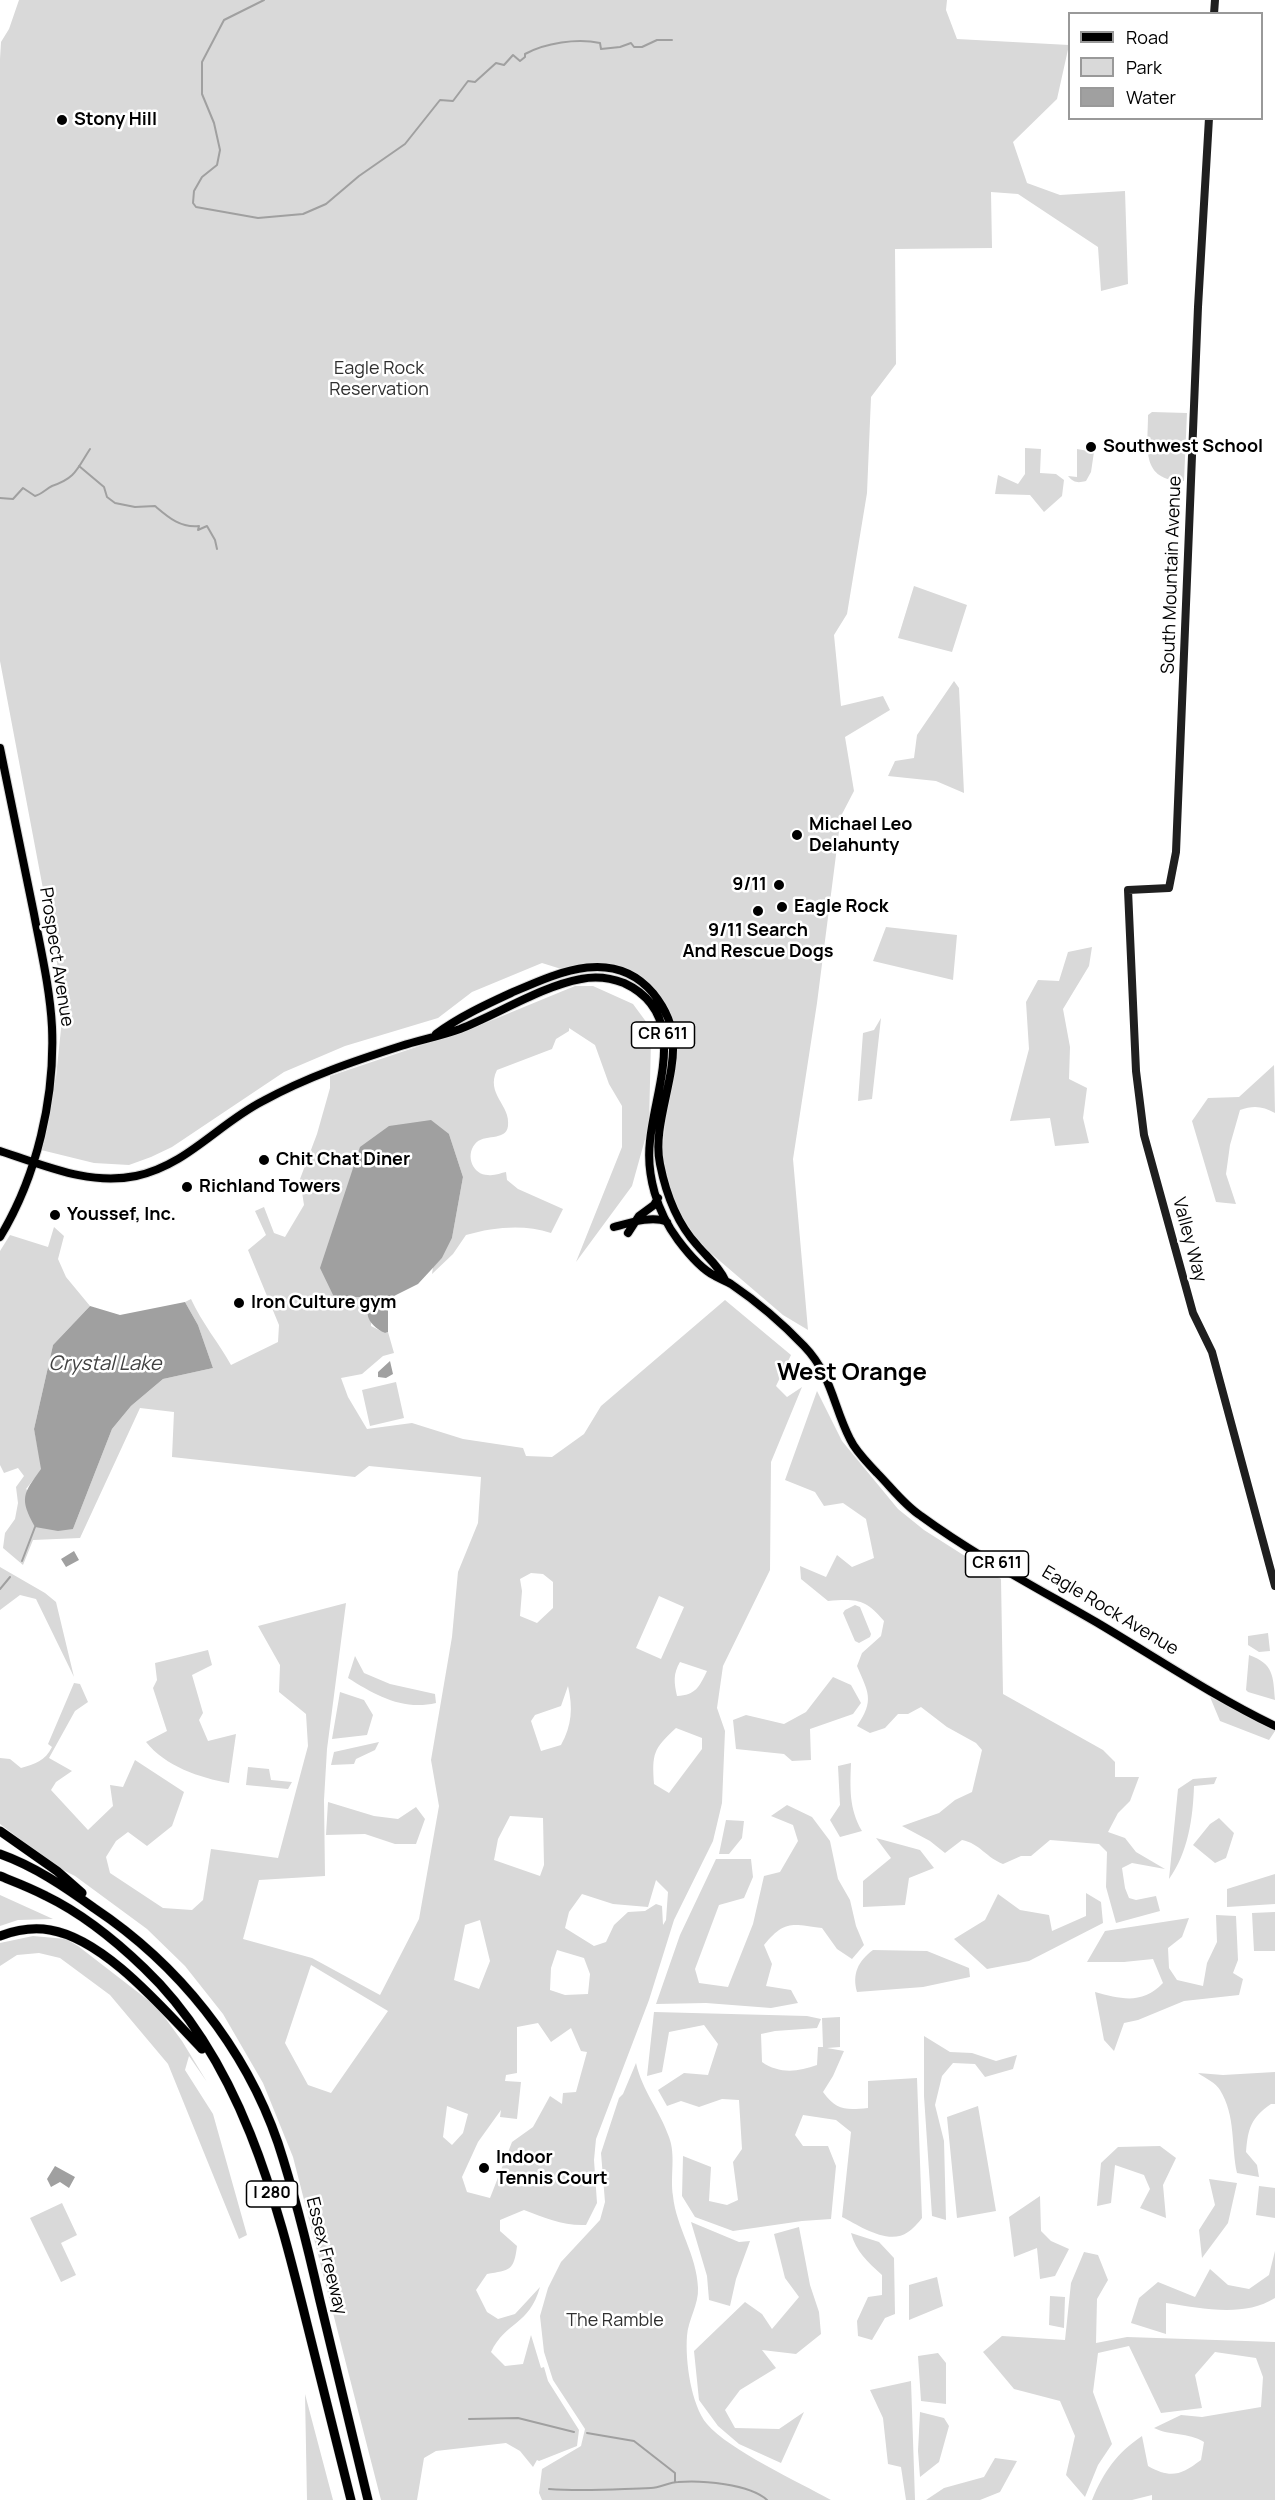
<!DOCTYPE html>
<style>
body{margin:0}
#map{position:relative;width:1275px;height:2500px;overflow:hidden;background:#fff;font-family:Manrope,sans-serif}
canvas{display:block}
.legend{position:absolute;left:1068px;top:12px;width:195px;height:108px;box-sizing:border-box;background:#fff;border:2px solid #999;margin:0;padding:8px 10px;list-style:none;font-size:18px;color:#000}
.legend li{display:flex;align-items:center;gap:12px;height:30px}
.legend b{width:30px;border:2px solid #999}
</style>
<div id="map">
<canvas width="1275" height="2500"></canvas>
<ul class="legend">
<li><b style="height:8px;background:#000"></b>Road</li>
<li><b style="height:16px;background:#d9d9d9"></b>Park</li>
<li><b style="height:16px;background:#a0a0a0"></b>Water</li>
</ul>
</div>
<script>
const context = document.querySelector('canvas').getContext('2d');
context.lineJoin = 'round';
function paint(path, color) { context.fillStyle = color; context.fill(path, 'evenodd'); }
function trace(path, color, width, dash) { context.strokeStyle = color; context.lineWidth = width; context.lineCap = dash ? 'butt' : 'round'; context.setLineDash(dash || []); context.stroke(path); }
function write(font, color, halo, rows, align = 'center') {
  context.font = font + ' Manrope,sans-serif'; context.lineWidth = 5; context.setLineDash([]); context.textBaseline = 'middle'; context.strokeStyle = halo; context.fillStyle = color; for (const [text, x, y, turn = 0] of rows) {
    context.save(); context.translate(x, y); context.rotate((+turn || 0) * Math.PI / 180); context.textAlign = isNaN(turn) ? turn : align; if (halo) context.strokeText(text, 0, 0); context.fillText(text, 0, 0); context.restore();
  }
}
paint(new Path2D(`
 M19,0h928l-1,10 11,29 112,6 -12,54 -44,43 14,41 33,12 65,-4 3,93 -27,7 -3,-44 -80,-53 -27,-2 1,56 -97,1 1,115 -25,33 -4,96 -20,121 -13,21 7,71 42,-10 7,14 -45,27 9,54 -13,25 -24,187 -24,156 15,171 -25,-15 -90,-77 -24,-48 -7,-37 10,-91 -2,-37 -10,-30 -29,-20 -39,-7h-34l-16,-5 -70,29 -34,26 -93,28 -61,26 -112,75 -21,10 -22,8 -35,-2 -57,-14 19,-72 8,-77 -64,-339v-602l1,-17 8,-13z
 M1152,412l35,1 -3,68c-44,0 -36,-33 -36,-66z
 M1025,448l16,1 -1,24 16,1 8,6 -2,16 -18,16 -14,-17 -35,-1 3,-19 20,9 7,-10z
 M1077,449l17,3 -3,20 -5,9c-8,2 -12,2 -18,-5l9,1z
 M914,586l53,19 -15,47 -54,-14z
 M954,681l5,7 5,105 -28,-12 -48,-5 7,-15 19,-3 3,-23z
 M886,927l71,8 -4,45 -80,-19z
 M1092,947l-3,19 -26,43 7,38 -1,32 18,9 -4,30 6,25 -34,3 -5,-28 -40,3 19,-72 -3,-47 12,-22 21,1 9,-29z
 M575,986h18l40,18 14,19 4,16 -2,86 -17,61 -56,76 46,-115v-41l-13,-22 -14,-39 -26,-17v3l-13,8 -4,10 -55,21c-12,24 14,35 11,56 -2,16 -25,7 -33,18 -10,12 -2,31 13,31 6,1 13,-2 18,-3l1,8 11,9 45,20 -12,24c-27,-9 -57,-6 -85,2l-13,19 -21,20 1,-7 9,-9 10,-20 11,-61 -14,-43 -115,163h42l1,6 -5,4 -1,19 14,7 3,-1 6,21 -11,3 -21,18 -21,4 7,19 19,32 45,-6 51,16 60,9 3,8 26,1 32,-23 17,-28 124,-106 66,55 -15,31 11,11 15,-10 -31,75 -1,108 -47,96 -6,42 8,23 -3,72 -9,38 -39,79 -25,80 -53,139 -2,21 3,43 -11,22c-23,1 -41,-7 -62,-15l-24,10v11l17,15c-3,25 -7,24 -30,28l-11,16 11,22 11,7 17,-5 25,-27c-11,39 -34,34 -49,65l14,14 18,-2 8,-29 10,33 3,-1 4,14 31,49 -2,16 -38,15 -2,-1 -4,7 -13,-16 -14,-8 -70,8 -12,7 -7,42h-36l-88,-343 -30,-74 -40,-69 -38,-48 -38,-37 -72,-53 -20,-10 -55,-42v-66l10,1 11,9c14,-4 24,-7 31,-21l-4,-3 26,-61 6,1 8,18 -13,9 -26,47 23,13 -16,11 -5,8 37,40 25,-24 -3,-21 13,2 12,-27 49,32 -12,34 -25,20 -19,-14 -12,9 -10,16 4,16 53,35 29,2 11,-10 8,-51 67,9 30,-112 -2,-32 -27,-22 1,-27 -22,-39 88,-23 -19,146 -3,51 1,76 -66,4 -16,59 69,19 68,37 39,-76 20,-113 -8,-46 21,-123 6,-65 20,-49 3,-46 -112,-11 -14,11 -183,-20 2,-45 -34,-4 -60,130 -47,2 -10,25 -20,-17 2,-15 10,-14 3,-16 -2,-16 8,-11 -6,-8 -14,5 -4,-8v-214l10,-16 38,12 6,-20 10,9 -6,23 8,18 24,29 -37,39 -19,84 8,40 -16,20 47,40 39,-100 19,-23 32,-27 50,-11 -15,-43 -13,-23 6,-3c11,24 27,43 40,66l47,-23 1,-17 -31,-75 18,-15 -11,-24 9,-4 10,26 11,4 19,-32 -4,-26 17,-45 13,-46v-12l143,-48zM531,1573l12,1 10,8v26l-16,15 -17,-7 2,-25 -2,-12zM659,1596l25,11 -23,52 -25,-11zM680,1662l27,9c-8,16 -11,24 -30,25 -3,-14 -4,-22 3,-34zM568,1686c5,22 4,39 -7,59l-20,6 -10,-30 4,-6 26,-9zM676,1728l26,10v11l-33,44 -15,-9c-2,-30 -1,-35 22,-56zM510,1816l33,2 1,47 -4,11 -46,-16 4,-21zM656,1880l12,12 -2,28 -3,5 -1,-19 -6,-2 -11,7 -17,1 -14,13 -8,17 -12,4 -29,-18 4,-16 13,-18 31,10 35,3zM480,1920l10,41 -11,28 -25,-9 11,-55zM557,1950l27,8 6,16 -2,20 -23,1 -15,-5 1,-22zM311,1965l77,46 -57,82 -23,-8 -23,-42zM538,2023l13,19 20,-14 10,23 6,1 -11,40 -13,1 -1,11 -12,-8 -17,31 -21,15 -22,56 -23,-6 -5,-15 16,-35 23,-32 -1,7 17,2 4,-37 -16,-1 1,-6 11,-2v-46zM447,2106l21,8 -5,19 -11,12 -9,-8z
 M881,1018l-9,81 -14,2 5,-68 11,-3z
 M1274,1065l1,48c-12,-7 -22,-8 -35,-3l-10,35 -4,29 10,30 -20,-2 -24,-81 16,-23 31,-1z
 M396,1382l8,36 -34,8 -8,-36z
 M817,1391l25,50 56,68 26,21 77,49 2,115 100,56 12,12v15h24l-9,24 -12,12 -10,19 17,6 11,14 29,17 -33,-6 -10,5 3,20 4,10 7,2 20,-4 4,15 -44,12 -10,-36 1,-35 -8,-8 -49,-4 -19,16h-10l-18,8c-16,-6 -24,-21 -41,-24l-17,13 -15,-12 -28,-15 37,-13 16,-13 17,-8 10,-42 -6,-7 -29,-16 -26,-20 -13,7h-10l-13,14 -15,5 -13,-7c18,-26 11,-34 0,-60l5,-13 19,-17 3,-15c-19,-23 -29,-22 -56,-20l-27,-22 -1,-13 26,11 11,-22 15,12 22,-9 -8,-39 -23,-16 -19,3 -9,-14 -30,-12z
 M0,1567l45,26 11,9 18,75 -38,-78 -16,-4 -20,15z
 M855,1605l5,2 11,27 -1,3 -11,6 -4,-2 -12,-28 2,-3z
 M1268,1633l2,18 -11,1 -11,-7v-9z
 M208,1650l4,15 -20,10 11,38 -4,7 9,21 28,-7 -7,49c-29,-5 -64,-17 -83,-41l21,-11 -14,-43 4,-8 -2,-17z
 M1249,1655c25,9 24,21 26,45l-27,-8 -2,-2z
 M355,1656l9,17 26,11 45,10 1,9c-33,8 -61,-8 -88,-25z
 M833,1677l18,8 10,18 -8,11 -43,15 1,31 -19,1 -8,-7 -48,-5 -3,-29 13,-5 38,9 22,-12z
 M340,1692l24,8 9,15 -6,20 -35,4z
 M1210,1697l65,33v1l-6,9 -49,-19z
 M379,1742l-4,8 -19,9 -2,5 -23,1 3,-13z
 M851,1763c-1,25 -2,46 11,68l-22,6 -10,-17 10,-15 -2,-39z
 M248,1767l21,2 2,11 21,2 -4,7 -42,-4z
 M1217,1777l-3,7 -20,2c-1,32 -6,67 -25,93l9,-90 15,-10z
 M328,1802l46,14 24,3 18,-12 9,12 -9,25h-21l-30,-10 -39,1z
 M787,1805l25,12 18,24 8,38 12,21 6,26 8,19 -12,14 -15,-10 -15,-21c-31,-4 -37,-8 -58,17l8,19 -6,22 25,4 7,13 -27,5 -65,-5 -50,1 24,-69 36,-76h35l2,18 -9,21 -25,7 -24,64 4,14 29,4 25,-63 11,-48 16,-4 18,-31 -5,-16 -22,-9z
 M1219,1818l15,15 -8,25 -11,5 -22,-18 17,-21z
 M726,1820l18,1 -2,17 -13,16h-10z
 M876,1838l44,12 14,18 -25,10 -4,27 -42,2v-26l28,-23z
 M1275,1874v30l-48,3v-18z
 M1086,1893l15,9 2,21 -74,38 -42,8 -33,-30 31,-19 13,-26 22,16 29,5 3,16 34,-15z
 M0,1895l53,24 -35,1 -18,6z
 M1275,1912v39h-21l-2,-38z
 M1216,1915l20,1 2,44 -5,13 10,6 -4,16 -55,6 -46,19 -14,3 -10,28 -10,-11 -9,-48c26,7 47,13 68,-9l-10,-24 -29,3h-37l18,-31 84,-13 -7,19 -14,11 1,20 8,12 26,6 4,-23 10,-21z
 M33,1936l33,3 12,7 79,61 25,34 25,41 -18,-26 -4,14 28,44 34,121 -8,4 -71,-175 -58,-69 -50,-37 -21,-5 -22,2 -17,11v-23z
 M873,1950l54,1 42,17 1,9 -47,10 -66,5c-5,-18 1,-31 16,-42z
 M654,2012l153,4 14,3 -4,9 -42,3 -14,3 1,28c17,12 36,10 55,3l1,-18h5l-1,-29 18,-1v30l-13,1 17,3 -11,25 -10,16c14,19 23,18 45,16v-27l49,-3 5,140c-4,5 -9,11 -14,14 -19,14 -48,-6 -66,-15l9,-85 -15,-12 -33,-5 -8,20 8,11h25l8,20 -5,53 -29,2 -69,10 -38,-14 -13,-21 1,-40 28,11 -2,34 18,4 11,-5 -5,-38 9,-13 -3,-49 -17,-1 -23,8 -18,-6 -14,5 -9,-16 26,-17 24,2 10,-31 -14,-19 -35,7 -7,40 -15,4z
 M924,2036l26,16 22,1 24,8 21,-6 -4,14 -28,8 -10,-13 -22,-1 -11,13 -7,29 9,36 2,79 -14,-4 -8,-120z
 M636,2063c6,27 24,48 33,74 7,18 1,39 4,59 3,31 24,59 25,92 1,16 -10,32 -11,48 -2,24 4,69 20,88 22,26 92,58 124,76h-289l-3,-7 3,-24 39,-23 4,-17 -32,-49 -9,-28 -4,-36 8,-28 13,-26 39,-42 5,-18 -4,-49 18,-55 4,-4z
 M1275,2072v32h-4c-20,14 -23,24 -25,48l11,13 2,12 -22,-4c-6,-27 -1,-57 -17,-83 -4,-7 -15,-12 -22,-17l25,2z
 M978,2106l18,105 -39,7 -10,-101z
 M1160,2146l16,12 -13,27 3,33 -26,-10 10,-19 -6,-14 -29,-10 -4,38 -14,3 4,-43 17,-16z
 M1209,2179l28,4 -9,40 -26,35 -3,-28 16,-25z
 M1259,2186l16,2v30l-19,-3z
 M1040,2196l1,35 10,10 18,8 -14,27 -15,3 -3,-31 -23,9 -5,-40z
 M62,2203l15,32 -16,8 15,32 -15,7 -31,-64z
 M691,2222l48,20 11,-1 -14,38 -6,27 -21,-6 -2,-24z
 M799,2227l11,58 9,27 2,22 -25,20 -34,-4 14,18 -36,22 -15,20 10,18 44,1 25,-17 -23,51 -42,-19 -21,-18 -19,-26 -5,-49 51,-49 17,12 10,15 27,-32 -14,-19 -11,-44z
 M851,2233l28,9 15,16 1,56 -10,4 -13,22 -14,-4 -1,-15 11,-24 14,-2v-20c-14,-13 -26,-23 -31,-42z
 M1275,2251v47c-32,20 -74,10 -109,5v31l-35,-11 8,-25 19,-16 37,15 15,-28 18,16 21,4 20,-14z
 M1084,2252l14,3 10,25 -11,19 -1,44 31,-6 148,5v158h-123v-5l-20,5h-40c12,-29 25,-47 50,-64l6,30c23,13 33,9 53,-6l3,-18c-16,-10 -34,-6 -50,-14l27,-13 21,2 59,-10 2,-30 -7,-19 -41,-6 -20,23 7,33 -41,5 -32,-67 -31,7 -5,39 19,52 -14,21 -13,32 -19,-22 9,-39 -15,-35 -46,-12 -31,-37 19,-16 63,4 6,-57z
 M937,2277l6,29 -34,14v-35z
 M1050,2296l15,1 -1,31 -15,-3z
 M938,2353l8,10v41l-25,-3 -3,-45z
 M911,2381l4,119h-9l-5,-33 -13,-3 -5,-46 -13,-28z
 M305,2394l28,106h-26z
 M920,2412l24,6 5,8 -10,36 -19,15 -2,-26z
 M995,2458l22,3 -17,31 -20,8h-54l18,-12 40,-11z`), '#d9d9d9');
paint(new Path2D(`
 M431,1120l18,14 14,43 -11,61 -10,20 -24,26 -26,13h-58l-14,-29 40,-121 29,-21z
 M185,1302l13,23 15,43 -50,11 -32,27 -19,23 -39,100 -15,2 -23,-4c-16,-29 -12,-33 6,-58l-7,-40 19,-84 37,-39 30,9z
 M384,1302l4,2v28l-3,1c-18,-8 -27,-27 -1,-31z
 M390,1361l3,13 -7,4 -8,-1v-5z
 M74,1551l5,9 -13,7 -5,-8z
 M55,2166l20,11 -6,11 -9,-6 -9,5 -4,-8z`), '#a0a0a0');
trace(new Path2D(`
 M264,0l-40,20 -22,42v32l12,29 6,27 -3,15 -15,12 -8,14 -1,12 3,4 62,11 45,-4 23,-10 33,-28 46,-32 35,-44 13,1 15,-20 7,1 21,-19 8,2 9,-10 7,6 5,-4v-3c20,-11 52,-16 75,-11l1,6 19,-2 11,-4 3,4h8l15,-7h15
 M79,466l25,21 3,10 8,6 20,4 20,-1c13,11 25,22 44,20l-1,4 9,-4 8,14 2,9
 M0,498l13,1 10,-11 12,8c7,-2 11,-7 17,-10 24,-8 25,-17 38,-37
 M22,1561l13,-34
 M0,1589l10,-12
 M469,2419l49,-1 56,14
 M587,2433l47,8 41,32v9
 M549,2489c36,3 67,0 102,-1 9,0 18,-6 27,-6 23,-2 72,2 89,18`), '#a0a0a0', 2);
const primary = new Path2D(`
 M0,748c11,55 23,110 34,166 7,37 16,75 18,113 3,71 -15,149 -52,210
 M436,1034c23,-17 49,-29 75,-41 46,-20 102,-47 142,0 12,15 20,31 20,50 2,37 -21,85 -13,121 6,30 16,58 37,81 10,12 21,20 28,35
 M0,1151c44,14 89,35 136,25 51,-11 82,-52 127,-75 44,-24 91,-40 138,-55 19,-6 40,-10 59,-17 38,-15 82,-43 121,-50 14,-3 30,-1 43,4 67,31 31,104 26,158 -4,34 7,71 28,99 9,12 23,29 37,36 5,3 11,5 16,8 25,17 52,40 73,62 28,29 29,60 46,93 6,13 18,24 27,34 14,14 27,32 44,43 56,41 120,74 180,109 57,34 114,72 174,101
 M614,1227c15,-4 39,-12 53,-5
 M628,1233l11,-17 15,-11 4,-7`);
const highway = new Path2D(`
 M0,1831l57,40 25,22
 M0,1854c34,12 65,33 94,54 84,56 151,139 184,235 17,52 30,105 42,158 16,66 32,133 48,199
 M0,1876c15,6 31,12 46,20 35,17 70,45 98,72 97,92 132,231 163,356 14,58 29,117 44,176
 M0,1936c16,-6 33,-9 50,-6 55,9 114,80 152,119`);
trace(primary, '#dbdbdb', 10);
trace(highway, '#dbdbdb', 10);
trace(new Path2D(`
 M1214,14l1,-14
 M1209,118l-11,189 -22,545 -7,36 -41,2 8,181 8,64 49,178 19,39 63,234`), '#1f1f1f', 8);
trace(primary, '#000', 8);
trace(highway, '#000', 9);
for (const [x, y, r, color] of [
 [62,120,6,"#000"],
 [1091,447,6,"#000"],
 [797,835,6,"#000"],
 [779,885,6,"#000"],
 [782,907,6,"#000"],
 [758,911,6,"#000"],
 [264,1160,6,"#000"],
 [187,1187,6,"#000"],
 [55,1215,6,"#000"],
 [239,1303,6,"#000"],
 [484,2168,6,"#000"]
]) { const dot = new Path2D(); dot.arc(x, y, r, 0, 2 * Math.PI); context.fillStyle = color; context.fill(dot); trace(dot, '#fff', 2); }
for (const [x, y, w] of [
 [663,1035,63],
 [997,1564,63],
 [272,2194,51]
]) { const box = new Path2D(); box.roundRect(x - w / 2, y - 13, w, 26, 4.5); context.fillStyle = '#fff'; context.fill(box); trace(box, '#000', 1.5); }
write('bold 16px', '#000', null, [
 ["CR 611",663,1035],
 ["CR 611",997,1564],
 ["I 280",272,2194]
]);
write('bold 18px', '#000', '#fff', [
 ["Stony Hill",74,120],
 ["Southwest School",1103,447],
 ["Michael Leo",809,825],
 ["Delahunty",809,846],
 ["9/11",767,885,"right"],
 ["Eagle Rock",794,907],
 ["9/11 Search",758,931,"center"],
 ["And Rescue Dogs",758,952,"center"],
 ["Chit Chat Diner",276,1160],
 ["Richland Towers",199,1187],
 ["Youssef, Inc.",67,1215],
 ["Iron Culture gym",251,1303],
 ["Indoor",496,2158],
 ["Tennis Court",496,2179]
], 'left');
write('18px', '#303030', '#fff', [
 ["Eagle Rock",379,369],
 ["Reservation",379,390],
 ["The Ramble",615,2321]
]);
write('18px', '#000', '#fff', [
 ["South Mountain Avenue",1172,575,-88],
 ["Prospect Avenue",56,957,81],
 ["Valley Way",1189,1240,75],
 ["Eagle Rock Avenue",1110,1611,31],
 ["Essex Freeway",326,2256,76]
]);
write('italic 20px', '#414141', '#fff', [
 ["Crystal Lake",105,1364]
]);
write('bold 24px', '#000', '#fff', [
 ["West Orange",852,1373]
]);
</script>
